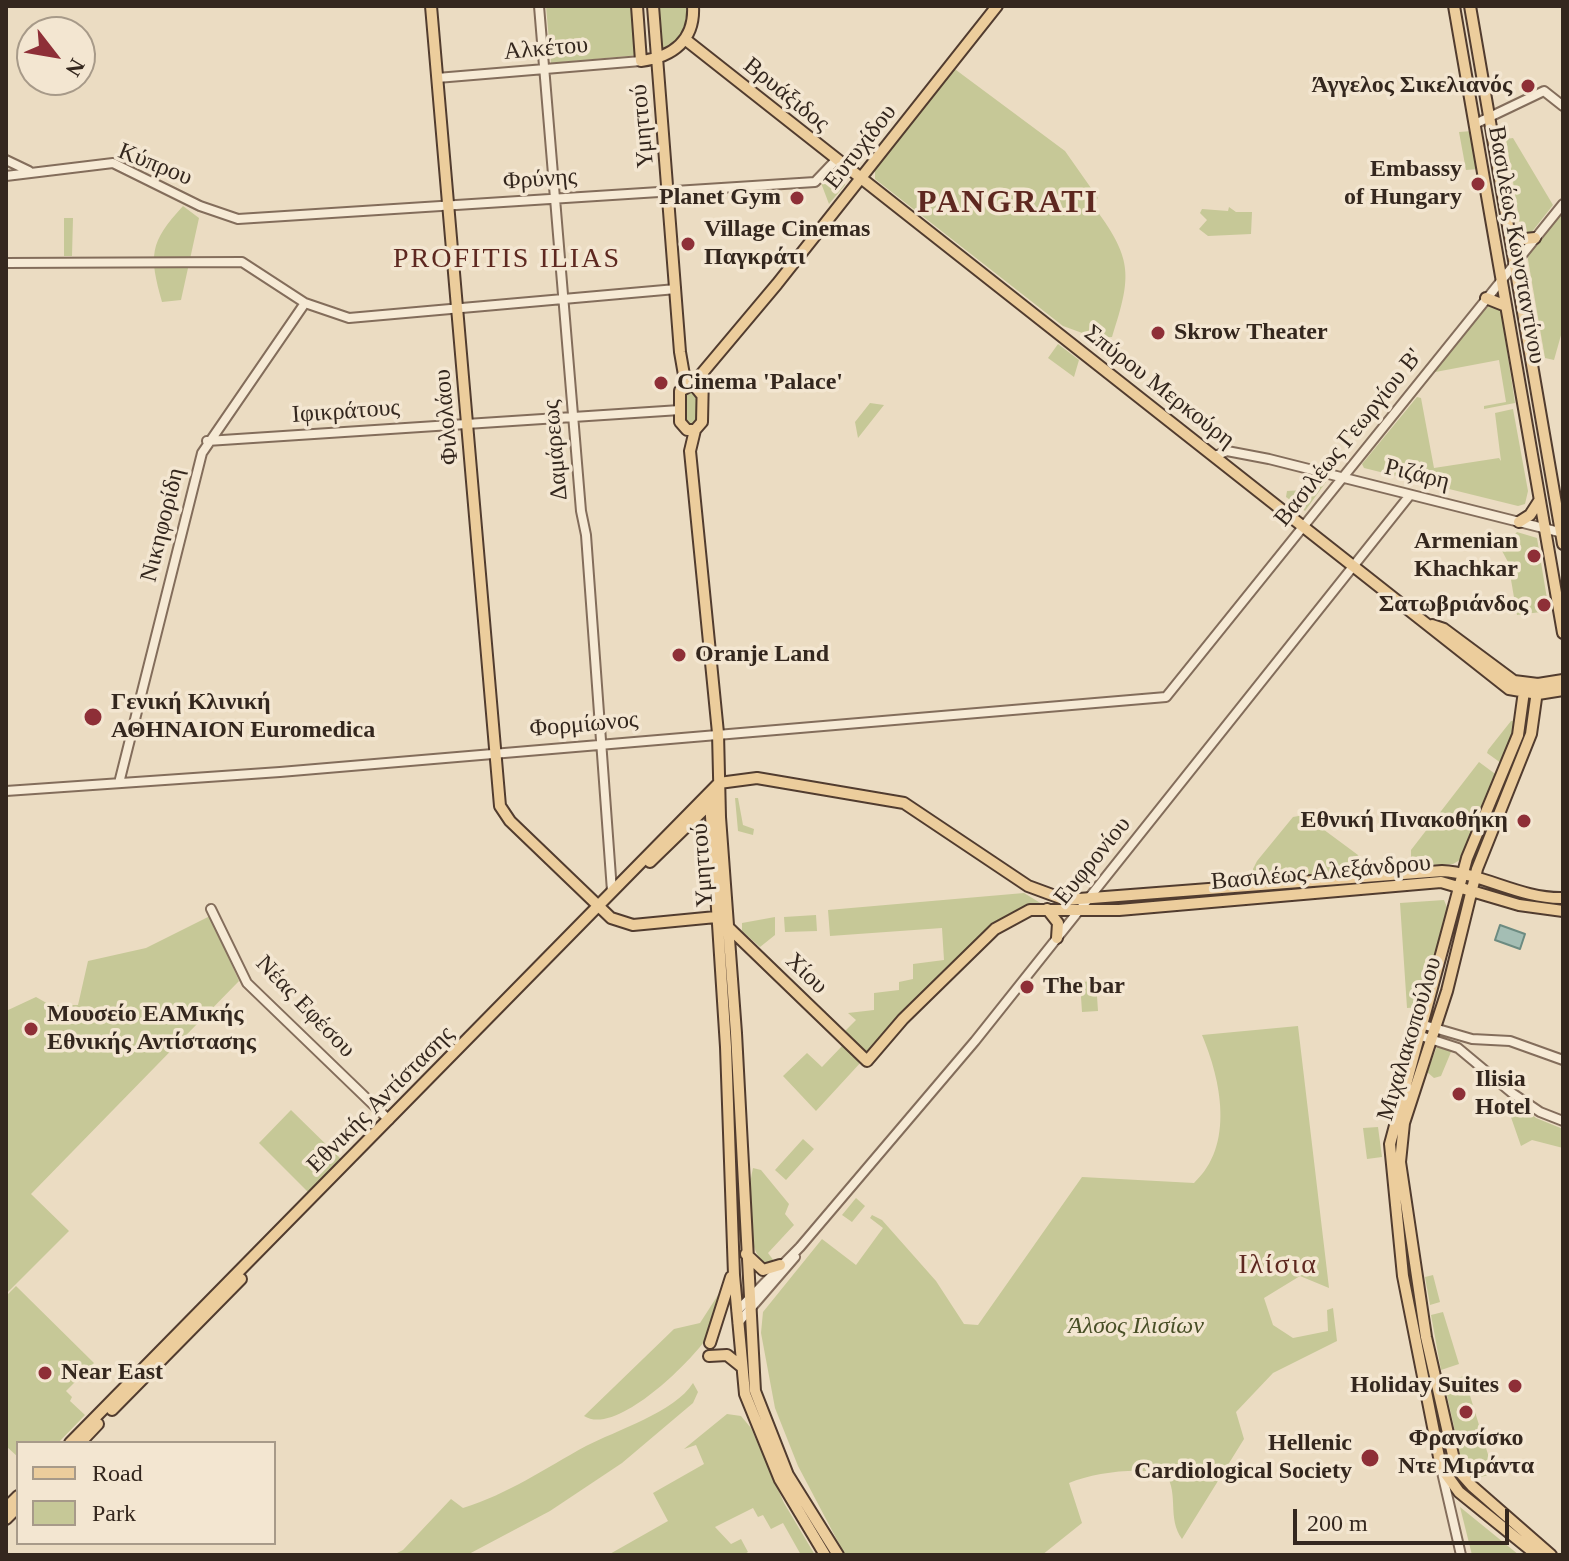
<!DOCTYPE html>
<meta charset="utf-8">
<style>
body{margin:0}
#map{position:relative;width:1569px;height:1561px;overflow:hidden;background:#ebdcc2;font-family:"Times New Roman",serif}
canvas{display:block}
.frame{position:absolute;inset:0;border:8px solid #34271e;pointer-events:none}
.legend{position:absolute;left:16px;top:1441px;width:260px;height:104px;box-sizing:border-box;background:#f3e6d1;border:2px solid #a79a89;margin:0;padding:10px 14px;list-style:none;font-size:24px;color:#34271e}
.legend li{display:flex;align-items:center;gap:16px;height:40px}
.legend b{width:40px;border:2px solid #a79a89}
.north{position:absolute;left:16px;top:16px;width:80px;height:80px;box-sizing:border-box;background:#f3e6d1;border:2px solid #a79a89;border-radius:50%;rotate:121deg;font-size:22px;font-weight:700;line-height:32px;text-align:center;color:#34271e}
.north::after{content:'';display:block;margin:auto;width:28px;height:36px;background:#8e2f37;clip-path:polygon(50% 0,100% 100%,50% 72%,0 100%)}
.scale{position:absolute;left:1293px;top:1509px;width:216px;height:36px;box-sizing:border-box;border:4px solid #34271e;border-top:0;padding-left:10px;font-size:24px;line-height:28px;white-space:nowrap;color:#34271e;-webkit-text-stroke:6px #f3e6d1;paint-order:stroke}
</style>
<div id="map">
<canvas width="1569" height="1561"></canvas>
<div class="frame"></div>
<ul class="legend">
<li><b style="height:10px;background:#eccd9c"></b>Road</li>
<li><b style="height:22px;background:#c6c897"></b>Park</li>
</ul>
<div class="north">N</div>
<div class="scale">200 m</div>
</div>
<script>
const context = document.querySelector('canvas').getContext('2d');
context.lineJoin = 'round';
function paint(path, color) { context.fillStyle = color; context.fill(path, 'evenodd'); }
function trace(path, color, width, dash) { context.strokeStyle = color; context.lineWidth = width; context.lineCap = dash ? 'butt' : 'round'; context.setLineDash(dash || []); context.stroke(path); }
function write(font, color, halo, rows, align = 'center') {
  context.font = font + ' "Times New Roman",serif'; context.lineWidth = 7; context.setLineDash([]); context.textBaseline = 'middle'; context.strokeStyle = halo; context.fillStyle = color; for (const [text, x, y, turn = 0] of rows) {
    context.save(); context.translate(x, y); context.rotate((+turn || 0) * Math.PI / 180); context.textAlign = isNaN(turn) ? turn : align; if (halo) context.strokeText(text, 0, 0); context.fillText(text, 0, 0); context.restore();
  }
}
paint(new Path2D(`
 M546,6h88l5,49 -88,8z
 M653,6h40l-2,22 -34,31z
 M952,67l113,84 33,47 -6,6c40,54 41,69 20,133l-16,1 -33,-12 -188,-147v-13z
 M1472,131l6,38 -12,1 -7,-38z
 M1513,138l40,67 -22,28 -10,-2 -15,-92z
 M858,144l18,4 -14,12 -11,-8z
 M833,171l9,3 3,11 -16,19 -8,-21z
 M183,206l16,12 -18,82 -19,2c-13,-47 -13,-59 21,-96z
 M1229,207l7,5h16l-1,22 -43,2 -9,-7 8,-9 -7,-7 2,-4 26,2z
 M1563,208v120l-9,32 -9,-2 -18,-104z
 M64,218h9l-1,38h-8z
 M1490,302l10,3 15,98 -31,6v-3l22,-4 -7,-42 -69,13z
 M1058,344l21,16 -5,17 -26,-19z
 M683,390h14l3,28 -4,7h-11z
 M1417,397l4,1 13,70 65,-10 2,3 -6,-48 18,-4 15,82 -3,13 -7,2 -154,-38 -2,-4z
 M870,403l14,2 -26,33 -3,-16z
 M1307,479l19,3 -21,29 -19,-14 1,-6 17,-1z
 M1517,532l20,6 12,73 -32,4 -9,-53 -7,-13z
 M1518,720l-13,42 -4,1 -14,-10 1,-3 23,-29z
 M1479,762l19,14 -38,84 -7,4 -35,1 -7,-8v-7z
 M735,798h3l5,27 11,4 -1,6 -15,-4z
 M1304,815l54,40 2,4 -4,10 -6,4 -85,7 -11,-5 -1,-6 4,-8 36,-44z
 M1024,893l18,11 -24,5 -28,19 -121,126 -24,-23 11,-11 -8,-7 26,-3v-17l25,-3v-8l14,-3v-15l31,-4 -2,-32 -112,8 -2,-26z
 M1444,900l5,12 -27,95 -15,1 -7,-105z
 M816,915l1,16 -32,1 -1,-15z
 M210,916l29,65 -208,213 38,37 -63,63v-283l30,-14 14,8h28l10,-44 58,-13z
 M775,917v18l-15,12 -18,-16v-8z
 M1096,981l2,30 -16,1 -2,-30z
 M1298,1026l31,262 -29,-12 -36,22 9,27 20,13 35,-7 -1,-21 6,-2 4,33 -64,32 -37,39 8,27 -62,100c-15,-21 -3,-44 -16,-65 -26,-7 -71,-2 -97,9l13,40 -40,32h-197l-47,-89 -23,-58 -14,-75 2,-21 59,-73 34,26 27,-37 -13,-10 2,-3 10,5 54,61 28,43 14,1 104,-148 112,6c41,-38 27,-103 8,-148z
 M844,1044l18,17 -46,50 -33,-35 24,-23 15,14z
 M1438,1044l13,8 -10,24 -7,2 -7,-6z
 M1513,1098l23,20 27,11v19l-31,-8 -11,6 -15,-43z
 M291,1110l51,50 -33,33 -50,-50z
 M1378,1127l4,30 -15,2 -4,-31z
 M803,1139l11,10 -28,31 -11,-10z
 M753,1168l8,2 28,34 -4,10 9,11 -26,28 6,8 -8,4c-22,-17 -19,-71 -13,-97z
 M856,1198l9,8 -13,16 -10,-7z
 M1433,1275l7,27 -10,3 -5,-28z
 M727,1281c-5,17 -9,39 -18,54 -17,26 -93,102 -125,81l90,-87 26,-6z
 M16,1286l78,77 -28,28 6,6 -2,4 15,14 -27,28h-40v14l-12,-11v-150z
 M1443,1312l16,52 -18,6 -10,-55z
 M1464,1376l30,98 -14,3 -18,-14 -18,-81z
 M693,1383l5,9 -5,11 -71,60 -72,48 -83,44h-74l10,-5 48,-51 12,9c45,-14 81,-39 123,-62 29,-15 89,-34 107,-63z
 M727,1414l14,2 10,12 33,75 31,52h-14l-18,-32 -12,6 -8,-14 -5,2 -5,-9 -38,19 16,17 10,-5 7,13 -5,3h-135l60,-34 -15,-28 51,-29 -8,-19 -12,4z
 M1460,1507l59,48h-47z`), '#c6c897');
const water = new Path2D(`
 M1500,925l25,9 -5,15 -25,-9z`);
paint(water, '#a4beb4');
trace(water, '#6c8b81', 2);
const minor = new Path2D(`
 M539,6l42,505 5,24 26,356
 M437,78l204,-17
 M1475,124l69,-33 19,15
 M6,160l23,11
 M6,176l107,-13 87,43 38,13 577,-37 20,-21
 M6,263l236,-1 63,41 44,15 327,-29
 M207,441l473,-31
 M1215,456l12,-5 42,8 294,74
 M119,783l83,-330 103,-150
 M6,791l274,-19 886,-75 397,-493
 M211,909l36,74 142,137
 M1424,1025l48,14 38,2 53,19
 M1421,1036l37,12 54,45 28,19 23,9
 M737,1311l63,-64 175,-206 435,-546
 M738,1323l57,-66
 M1441,1468l20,87`);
const major = new Path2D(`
 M431,6l69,800 10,15 101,97 22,7 83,-8
 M637,6l4,55c32,-4 54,-21 52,-55
 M653,6l27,346 4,23 6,9
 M1454,6l109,627
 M1470,6l93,538
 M686,40l823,649 29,5 25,-4
 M1509,231l16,8 10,-1
 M1486,298l20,8
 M693,384l84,-100 220,-278
 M702,395l-9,-11 -13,7v31l7,8h8l7,-8 1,-47
 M695,430l-5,21 28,282 2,84 16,216 19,358 33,84 50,80
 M1519,522l11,-7 9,-14
 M1432,625l12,4 70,52 24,3 25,-4
 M1525,684l-7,51 -51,123 -77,286 13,132 38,191 18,25 78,63
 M1538,684l-7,50 -54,135 -30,122 -43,132 -4,39 26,175 30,131 16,18 79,69
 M719,783l38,-5 147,25 124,83 38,14 376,-29c41,2 78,28 121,27
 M710,801l16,246 8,228 11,119 35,86 45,75
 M650,862l69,-67
 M1047,909l11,14 -1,15
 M727,926l140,135 36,-42 92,-90 35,-19h89l322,-28 78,23 44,6
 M746,1254l17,16 17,-5
 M710,1343l21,-66
 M709,1356l18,-1 15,12
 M112,1410l129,-131
 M70,1443l649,-660
 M80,1443l18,-19
 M6,1508l12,-12
 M6,1519l12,-12`);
trace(minor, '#836d5b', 12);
trace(major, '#513c2f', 14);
trace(minor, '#f6ead5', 8);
trace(major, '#eccd9c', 10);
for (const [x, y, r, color] of [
 [1528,86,8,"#8e2f37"],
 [1478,184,8,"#8e2f37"],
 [797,198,8,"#8e2f37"],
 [688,244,8,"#8e2f37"],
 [1158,333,8,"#8e2f37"],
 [661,383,8,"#8e2f37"],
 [1534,556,8,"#8e2f37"],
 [1544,605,8,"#8e2f37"],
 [679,655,8,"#8e2f37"],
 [93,717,10,"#8e2f37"],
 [1524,821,8,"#8e2f37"],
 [1027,987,8,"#8e2f37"],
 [31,1029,8,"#8e2f37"],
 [1459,1094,8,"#8e2f37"],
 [45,1373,8,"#8e2f37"],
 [1515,1386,8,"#8e2f37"],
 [1466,1412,8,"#8e2f37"],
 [1370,1458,10,"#8e2f37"]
]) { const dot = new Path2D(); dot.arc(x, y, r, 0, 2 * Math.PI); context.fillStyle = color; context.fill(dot); trace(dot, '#f3e6d1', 3); }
write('24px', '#34271e', '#f3e6d1', [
 ["Αλκέτου",546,49,-5],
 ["Βρυάξιδος",786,95,39],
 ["Υμηττού",643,126,-95],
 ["Ευτυχίδου",861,147,-52],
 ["Κύπρου",155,165,22],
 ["Φρύνης",540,180,-4],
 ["Βασιλέως Κωνσταντίνου",1516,245,80],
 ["Σπύρου Μερκούρη",1159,387,38],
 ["Ιφικράτους",346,412,-4],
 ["Φιλολάου",447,417,-95],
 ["Βασιλέως Γεωργίου Β'",1349,438,-51],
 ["Δαμάρεως",556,450,-95],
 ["Ριζάρη",1417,475,14],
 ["Νικηφορίδη",163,525,-76],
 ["Φορμίωνος",584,725,-5],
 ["Ευφρονίου",1093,861,-51],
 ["Υμηττού",703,865,-94],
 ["Βασιλέως Αλεξάνδρου",1321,873,-5],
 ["Χίου",806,974,44],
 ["Νέας Εφέσου",305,1007,46],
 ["Μιχαλακοπούλου",1410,1039,-73],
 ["Εθνικής Αντίστασης",381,1100,-45]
]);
write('bold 24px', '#34271e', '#f3e6d1', [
 ["Άγγελος Σικελιανός",1512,86,"right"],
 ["Embassy",1462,170,"right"],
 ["of Hungary",1462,198,"right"],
 ["Planet Gym",781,198,"right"],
 ["Village Cinemas",704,230],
 ["Παγκράτι",704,258],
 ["Skrow Theater",1174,333],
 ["Cinema 'Palace'",677,383],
 ["Armenian",1518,542,"right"],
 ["Khachkar",1518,570,"right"],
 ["Σατωβριάνδος",1528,605,"right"],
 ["Oranje Land",695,655],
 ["Γενική Κλινική",111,703],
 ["ΑΘΗΝΑΙΟΝ Euromedica",111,731],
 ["Εθνική Πινακοθήκη",1508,821,"right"],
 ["The bar",1043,987],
 ["Μουσείο ΕΑΜικής",47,1015],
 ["Εθνικής Αντίστασης",47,1043],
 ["Ilisia",1475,1080],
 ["Hotel",1475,1108],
 ["Near East",61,1373],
 ["Holiday Suites",1499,1386,"right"],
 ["Φρανσίσκο",1466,1439,"center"],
 ["Ντε Μιράντα",1466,1467,"center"],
 ["Hellenic",1352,1444,"right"],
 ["Cardiological Society",1352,1472,"right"]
], 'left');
write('italic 24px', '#484f26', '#f3e6d1', [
 ["Άλσος Ιλισίων",1136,1327]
]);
context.letterSpacing = '2px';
write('28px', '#5e2820', '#f3e6d1', [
 ["PROFITIS ILIAS",507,260],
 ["Iλίσια",1278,1266]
]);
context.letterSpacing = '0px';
context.letterSpacing = '2px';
write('bold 32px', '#5e2820', '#f3e6d1', [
 ["PANGRATI",1008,204]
]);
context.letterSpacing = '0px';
</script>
